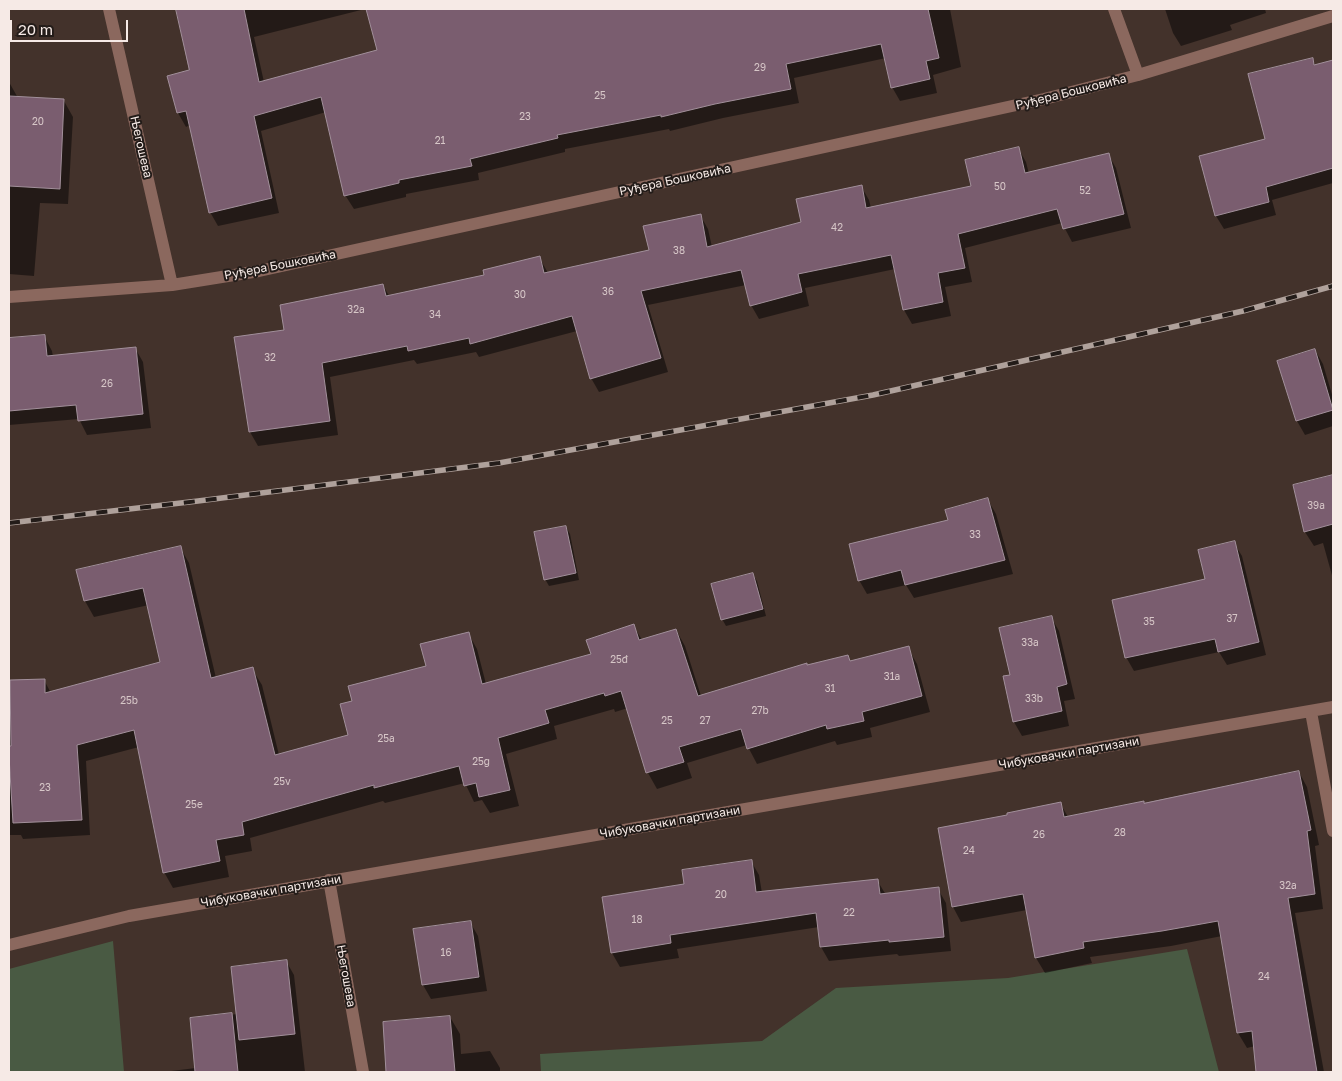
<!DOCTYPE html>
<meta charset="utf-8">
<style>
body{margin:0}
#map{position:relative;width:1342px;height:1081px;overflow:hidden;background:#43322b;font-family:"Golos Text",sans-serif}
canvas{display:block}
.frame{position:absolute;inset:0;border:10px solid #f6eae6;pointer-events:none}
.scale{position:absolute;left:10px;top:20px;width:118px;height:22px;box-sizing:border-box;border:2px solid #f6eae6;border-top:0;padding-left:6px;font-size:15px;line-height:18px;white-space:nowrap;color:#f6eae6;-webkit-text-stroke:4px #231c19;paint-order:stroke}
</style>
<div id="map">
<canvas width="1342" height="1081"></canvas>
<div class="frame"></div>
<div class="scale">20 m</div>
</div>
<script>
const context = document.querySelector('canvas').getContext('2d');
context.lineJoin = 'round';
function paint(path, color) { context.fillStyle = color; context.fill(path, 'evenodd'); }
function trace(path, color, width, dash) { context.strokeStyle = color; context.lineWidth = width; context.lineCap = dash ? 'butt' : 'round'; context.setLineDash(dash || []); context.stroke(path); }
function write(font, color, halo, rows, align = 'center') {
  context.font = font + ' "Golos Text",sans-serif'; context.lineWidth = 4; context.setLineDash([]); context.textBaseline = 'middle'; context.strokeStyle = halo; context.fillStyle = color; for (const [text, x, y, turn = 0] of rows) {
    context.save(); context.translate(x, y); context.rotate((+turn || 0) * Math.PI / 180); context.textAlign = isNaN(turn) ? turn : align; if (halo) context.strokeText(text, 0, 0); context.fillText(text, 0, 0); context.restore();
  }
}
paint(new Path2D(`
 M113,941l11,131h-115v-103z
 M1187,949l32,123h-678l-1,-18 222,-13 74,-53 172,-10z`), '#495a43');
paint(new Path2D(`
 M178,9h187l-111,28 10,45 115,-31 -11,-42h169l1,5 21,-5h391l11,58 -28,8 4,18 -37,8 -8,-14 -6,-29 -92,20 5,25 -76,15 -53,13 -1,-2 -104,20v3l-87,21 1,7 -73,14v3l-52,12 -9,-14 -19,-83 -65,19 18,82 -61,13 -8,-14 -20,-87 -4,2 -8,-14 13,-42z
 M1165,9h100l1,4 -36,12 2,5 -51,16 -8,-13z
 M1312,60l4,6 17,-5v122l-61,17 4,15 -52,14 -8,-13 51,-77z
 M9,82l9,16 46,3 9,16 -5,87 -28,-1 -6,73 -25,-2z
 M1018,148l8,14 3,12 79,-20 8,14 15,60 -59,14 -10,-19 -97,25 7,34 -27,5 6,29 -39,8 -8,-14 -9,-41 -90,19 4,18 -50,13 -8,-14 -5,-20 -98,20 20,67 -69,20 -8,-14 -14,-47 -98,26 -3,-5 -59,12 -3,-4 -84,17 8,58 -80,11 -8,-14 35,-101 98,-46 6,11 97,-20 53,-19 9,16 102,-22 50,-36 8,14 4,18 91,-24 58,-37 8,14 2,8 102,-21z
 M44,336l8,15 1,6 82,-9 8,14 8,66 -64,7 -8,-16 -70,6v-86z
 M1315,350l8,14 10,34v28l-28,9 -8,-14 -18,-59z
 M1333,476v103l-10,-36 -9,3 -9,-14 -11,-46z
 M988,500l8,14 17,60 -99,24 -8,-13 -39,9 -8,-14 90,-59z
 M566,527l4,7 9,46 -30,6 -4,-7z
 M1234,543l8,13 24,99 -39,10 -8,-13 -85,19 -8,-14 80,-77z
 M180,547l9,16 27,115 36,-9 10,16 17,70 71,-19 4,-34 73,-35 41,-34 9,16 9,35 106,-29 41,-30 9,15 34,-10 9,16 16,50 106,-30 41,-9 3,5 57,-14 9,16 13,48 -60,16 2,9 -35,8 -2,-4 -78,23 -10,-19 -60,18 5,15 -35,11 -9,-16 -20,-65 -13,4 -1,-3 -60,17 3,13 -51,15 13,52 -29,7 -8,-13 -8,2 -9,-19 -80,20 -2,-2 -133,37 2,13 -27,5 4,21 -56,11 -9,-16 -25,-125 -53,14 4,74 -67,4 -2,-4h-12v-154l35,-1 7,13 111,-30 -13,-58 -55,12 -9,-16 -7,-30z
 M753,575l4,6 9,35 -40,10 -4,-7z
 M1051,617l8,14 16,68 -11,2 5,25 -47,10 -8,-14 -9,-45 7,-1z
 M1299,772l8,15 12,58 -4,1 8,63 -28,4 29,159h-66l-3,-26 -8,2 -9,-15 -16,-97 -51,10 -81,11 2,6 -47,10 -9,-15 -9,-48 -66,12 -8,-15 -14,-78 70,-13 51,-13 8,14 76,-13z
 M751,861l8,14 3,18 115,-13 9,15 52,-6 8,14 5,48 -52,5 -2,-2 -68,7 -8,-14 -2,-20 -142,22 2,9 -59,9 -8,-14 -8,-55 81,-13z
 M470,922l8,14 9,55 -56,8 -8,-14z
 M286,961l8,14 11,97h-142l33,-4 -5,-49 47,-5z
 M450,1017l10,17 1,20 29,-3 10,17v4h-112l-4,-49z`), '#0007');
const building = new Path2D(`
 M176,9h68l15,73 118,-32 -11,-41h562l11,49 -13,3 4,18 -39,9 -10,-44 -95,20 5,25 -76,15 -54,13v-2l-104,20 1,3 -88,21 2,7 -73,14v3l-55,13 -23,-99 -67,19 18,82 -63,15 -23,-102 -9,2 -10,-37 22,-6z
 M1313,58l1,7 19,-5v108l-67,19 3,15 -54,14 -16,-60 66,-17 -17,-65z
 M9,96l55,3 -4,90 -51,-3z
 M1019,147l6,26 84,-20 15,61 -61,15 -6,-20 -99,25 7,34 -27,5 5,29 -40,8 -12,-55 -93,19 4,18 -52,14 -9,-36 -100,21 20,67 -71,21 -18,-63 -102,28 -1,-6 -61,13 -1,-5 -85,17 8,58 -81,11 -15,-95 50,-7 -4,-25 103,-21 3,12 98,-21 -1,-5 57,-14 4,17 105,-23 -6,-24 58,-12 6,33 94,-25 -5,-23 66,-14 4,23 105,-22 -6,-26z
 M45,335l2,21 89,-9 7,67 -65,7 -2,-16 -67,6v-73z
 M1315,349l18,61 -37,11 -19,-60z
 M1333,475v49l-29,8 -11,-47z
 M988,498l17,62 -100,25 -4,-15 -43,11 -9,-37 99,-24 -3,-10z
 M566,526l10,47 -32,7 -10,-48z
 M1235,541l24,101 -41,10 -3,-13 -90,19 -13,-58 93,-21 -7,-29z
 M181,546l30,132 42,-11 22,88 73,-20 -8,-31 12,-3 -4,-15 78,-20 -6,-22 49,-12 13,52 109,-30 -5,-14 48,-16 5,16 37,-11 22,67 109,-33v2l41,-10 2,6 59,-15 13,50 -60,16 2,9 -37,8 -1,-4 -79,24 -6,-20 -62,18 5,15 -38,11 -25,-82 -16,5 -1,-3 -59,17 4,13 -51,15 12,52 -31,7 -3,-14 -12,3 -5,-20 -85,22v-3l-132,37 2,13 -28,5 4,21 -57,12 -29,-143 -57,15 5,75 -69,3 -4,-67v-10h2l-1,-66 35,-1v14l115,-31 -17,-74 -59,13 -8,-31z
 M753,573l10,36 -42,11 -10,-36z
 M1052,616l15,68 -10,3 5,24 -49,11 -10,-46 7,-1 -11,-47z
 M1299,771l12,59 -4,1 8,63 -27,4 29,174h-61l-4,-41 -15,2 -19,-112 -56,10 -79,11 1,6 -49,10 -12,-64 -71,13 -14,-79 69,-13v-2l54,-11 3,15 80,-16v2z
 M752,860l4,32 122,-13 2,15 59,-7 5,50 -55,5v-2l-69,7 -4,-34 -146,22 1,8 -60,10 -9,-56 82,-13 -2,-14z
 M471,921l8,56 -57,8 -9,-56z
 M287,960l8,74 -56,6 -8,-73z
 M232,1013l6,59h-43l-5,-54z
 M450,1016l5,56h-69l-3,-50z`);
paint(building, '#7a5d6f');
trace(building, '#a2909b', 1);
trace(new Path2D(`
 M109,9l63,276
 M1114,9l24,66
 M9,297l163,-12 87,-14 785,-172 94,-24 195,-59
 M1311,712l22,119
 M329,880l34,192
 M9,945l120,-29 1204,-209`), '#8b685e', 12);
const rail = new Path2D(`
 M9,523l189,-22 301,-38 374,-68 370,-84 90,-25`);
trace(rail, '#afa19b', 5.5);
trace(rail, '#231c19', 4, [11]);
write('10px', '#d7c7c8', null, [
 ["29",760,68],
 ["25",600,96],
 ["23",525,117],
 ["20",38,122],
 ["21",440,141],
 ["50",1000,187],
 ["52",1085,191],
 ["42",837,228],
 ["38",679,251],
 ["36",608,292],
 ["30",520,295],
 ["32a",356,310],
 ["34",435,315],
 ["32",270,358],
 ["26",107,384],
 ["39a",1316,506],
 ["33",975,535],
 ["37",1232,619],
 ["35",1149,622],
 ["33a",1030,643],
 ["25đ",619,660],
 ["31a",892,677],
 ["31",830,689],
 ["33b",1034,699],
 ["25b",129,701],
 ["27b",760,711],
 ["25",667,721],
 ["27",705,721],
 ["25a",386,739],
 ["25g",481,762],
 ["25v",282,782],
 ["23",45,788],
 ["25e",194,805],
 ["28",1120,833],
 ["26",1039,835],
 ["24",969,851],
 ["32a",1288,886],
 ["20",721,895],
 ["22",849,913],
 ["18",637,920],
 ["16",446,953],
 ["24",1264,977]
]);
write('12px', '#f6eae6', '#231c19', [
 ["Руђера Бошковића",1071,92,-14],
 ["Његошева",141,147,77],
 ["Руђера Бошковића",675,180,-12],
 ["Руђера Бошковића",280,265,-11],
 ["Чибуковачки партизани",1069,753,-10],
 ["Чибуковачки партизани",670,822,-10],
 ["Чибуковачки партизани",271,891,-10],
 ["Његошева",346,976,80]
]);
</script>
